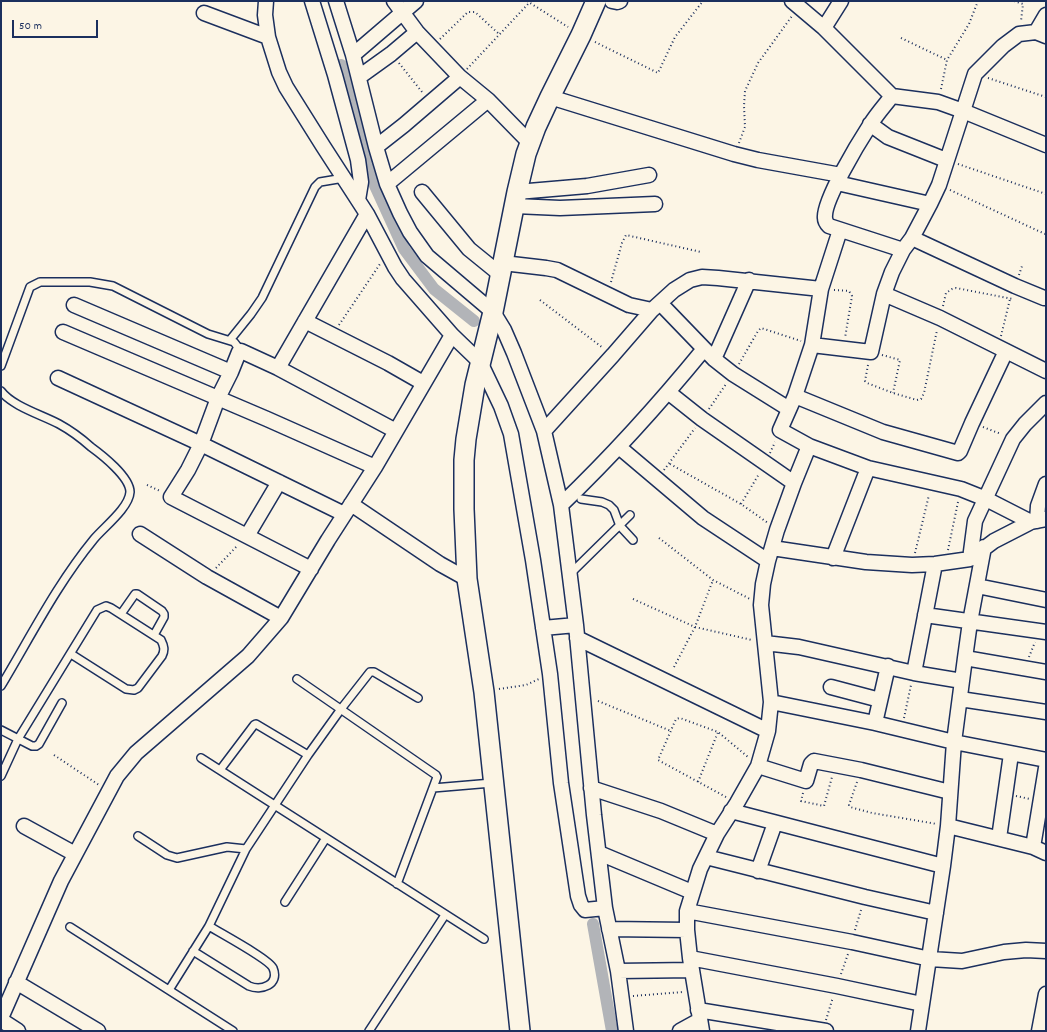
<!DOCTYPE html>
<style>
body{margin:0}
#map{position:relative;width:1047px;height:1032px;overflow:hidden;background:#fcf5e5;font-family:Dekko,sans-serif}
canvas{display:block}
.frame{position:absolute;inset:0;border:2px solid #1b2f5e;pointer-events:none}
.scale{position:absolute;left:12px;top:20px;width:86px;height:18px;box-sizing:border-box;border:2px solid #1b2f5e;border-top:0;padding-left:5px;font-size:12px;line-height:14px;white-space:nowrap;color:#1b2f5e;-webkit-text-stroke:3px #fcf5e5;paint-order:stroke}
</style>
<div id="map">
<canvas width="1047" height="1032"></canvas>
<div class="frame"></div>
<div class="scale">50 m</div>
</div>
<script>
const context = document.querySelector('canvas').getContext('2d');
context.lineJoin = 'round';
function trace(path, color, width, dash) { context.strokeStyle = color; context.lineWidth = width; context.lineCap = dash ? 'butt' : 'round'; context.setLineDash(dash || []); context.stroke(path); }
trace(new Path2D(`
 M341,65l31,114 32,70 30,40 40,32
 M593,924l19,107`), '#b2b4b8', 12);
const service = new Path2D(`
 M230,340l21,-26 11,-16 53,-111 5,-5 24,-4
 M1,366l29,-79 10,-5h50l23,4 95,48 26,8 7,9
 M1,391c11,15 41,24 58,33 11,6 22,14 32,23 11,8 39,30 39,45 -1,16 -26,35 -36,47 -37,45 -63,97 -93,147
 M581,499l21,3 7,3 5,5 6,16 13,14
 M569,575l61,-60
 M121,614l14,-20h2l25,17 2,3v3l-10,18
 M297,679l139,96 1,2 -40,107
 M1,730l31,16h4l3,-2 23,-41
 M201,758l283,181
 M220,770l34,-45 2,-1 52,31
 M1,776l17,-37 79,-129 9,-4 5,2 50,32c3,6 4,10 1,16l-24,32 -4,2 -8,-1 -55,-35
 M433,788l59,-5
 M138,836l29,19 10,3 50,-11 19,2
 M285,902l41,-64
 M70,927l163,104
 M193,951l56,35c12,5 31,-1 24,-18 -4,-9 -53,-35 -64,-42
 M169,990l40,-64 37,-77 62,-94 33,-46 29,-37h4l44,26
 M369,1031l76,-116`);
const minor = new Path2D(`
 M266,1l-1,14 3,22 11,35 7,15 37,59 44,68 28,53 8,12 49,56 28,27 21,44 10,28 22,126 17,114 11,109 17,113 3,9 4,5 20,-2 13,63 8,60
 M312,1l23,74 23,85 3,22 -3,18
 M336,1l17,54 23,92 11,37 13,29 10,19 17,24 66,56 11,18 10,23 30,78 17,74 15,120 18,190 11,93
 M394,1l23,31 43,45 28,23 42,43
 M612,1l5,1 3,-1
 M792,1l32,27 68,68 46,6 25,9 83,34
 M204,13l64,24
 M824,28l17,-27
 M1036,32l10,-17
 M353,55l63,-54
 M359,77l32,-23 26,-22
 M892,96c-7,9 -16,19 -22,29 -11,17 -47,76 -45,93 0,4 2,6 4,8l74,24
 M550,97l184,57 24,6 83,15
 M870,124l18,13 58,23
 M376,147l28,-22 56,-48
 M837,183l93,21
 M387,184l101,-84
 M422,192l47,57 32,26
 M517,192l70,-6 62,-11
 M515,206l45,2 95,-4
 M912,238l103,48 29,12
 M503,263l43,5 11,2 72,35 23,5
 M884,294l56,24 106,53
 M660,303l54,56 19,15 56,35
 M74,305l157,67
 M305,321l83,42 35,20
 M63,332l204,87 108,48
 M812,345l59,7 13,-58 8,-22 11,-22 9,-12 18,-34 9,-19 36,-111 28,-28 16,-12 17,-2 10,4
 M714,359l35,-79
 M278,368l89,-154
 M58,378l143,66 143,70
 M668,392l34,27 92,64
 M795,396l88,36 75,21 2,-2 12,-28 34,-72
 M544,431l69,-76 39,-45 22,-20 16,-10 12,-3 16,1 103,11
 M809,446l-29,-16 15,-34 17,-51 9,-56 19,-59
 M619,447l84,71 65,43
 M351,504l89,60 27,15
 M561,505c51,-49 98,-101 143,-156
 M1037,521l1,-15 8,-22
 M140,534l67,43 74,41 47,-78 47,-73 77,-132
 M247,536l32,-54
 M772,548l94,14 46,3 23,-1 35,-5 24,-18 37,-19 15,-3
 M833,558l35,-90
 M970,559l5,-38 38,-82 12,-15 21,-21
 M311,569l-140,-72 17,-27 13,-26 17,-46 13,-26 8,-20 2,-1 37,17 118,63
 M977,586l69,14
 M925,615l121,17
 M543,628l33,-3
 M577,638l191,93
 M765,643l34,4 115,26 48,8
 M965,658l81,14
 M914,673l21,-109
 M831,687l49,13
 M960,699l86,13
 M771,702l104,21 79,19 92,18
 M875,723l13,-57
 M758,766l48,15 5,-17 3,-3 47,9 89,22
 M591,788l70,23 56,23
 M731,811l212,55
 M24,826l51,28
 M948,826l85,21 13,6
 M999,838l12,-84
 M1033,847l13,-79
 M599,853l93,39
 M706,857l159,40 71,16
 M758,871l17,-48
 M687,911l165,31 78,17 32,2 42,-9 22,-2 20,1
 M609,929l78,1
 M690,958l147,28 85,18
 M618,971l74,-1
 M16,982l82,49
 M698,1010l128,21
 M1,1018l60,-137 56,-105 19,-23 112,-97 33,-38
 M1,1020l17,11
 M680,1031l20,-11
 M702,1031l-12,-73 -3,-28v-19l13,-42 17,-35 20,-31 21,-37 10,-35 3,-29 -10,-97 2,-21 5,-23 9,-31 17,-47 15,-37 59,22 93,21 25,10 45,23
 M918,1031l25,-165 5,-40 6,-84 11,-84 5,-36 14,-75
 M1039,1031l7,-37`);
const secondary = new Path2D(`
 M520,1031l-36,-339 -17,-113 -3,-70v-49l2,-21 9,-54 18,-73 24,-120 9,-38 10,-27 14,-30 31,-62 15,-34`);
trace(service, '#1b2f5e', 10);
trace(minor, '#1b2f5e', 17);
trace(secondary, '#1b2f5e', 22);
trace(new Path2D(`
 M527,1l41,26
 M1014,1l9,3 -2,17
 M901,38l46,22
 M440,39l28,-27h7l24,22
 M595,42l63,31 17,-36 28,-36
 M399,63l23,29
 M467,69l62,-66
 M988,78l58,19
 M941,89l6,-29 22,-36 9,-23
 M739,143l6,-16 -1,-21 1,-15 13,-28 34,-47
 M958,164l88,30
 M950,190l95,44
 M1019,275l3,-9
 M611,282l11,-39 4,-8 75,17
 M834,290l15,1 3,5 -7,42
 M540,300l63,48
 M943,306l3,-13 6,-4 4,-1 57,11
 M339,325l41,-61
 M1001,336l9,-37
 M882,355l18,5 -7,33
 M739,364l19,-33 3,-3 40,13
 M868,365l-3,16 2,2 26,10 24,7 4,-1 3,-6 13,-63
 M709,409l17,-25
 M983,427l18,7
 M770,453l5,-11
 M670,464l71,40 27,19
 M664,470l31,-42
 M147,485l13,6
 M741,504l18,-30
 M659,538l54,42 37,19
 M948,550l10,-48
 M915,553l14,-58
 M216,568l22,-23
 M633,599l62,28 57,13
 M1029,657l6,-15
 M674,667l21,-40 18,-47
 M499,689l27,-4 13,-6
 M598,701l73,30
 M904,718l7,-33
 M54,755l45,30
 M698,782l20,-50
 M857,782l-8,23 1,2 22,6 65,11
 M803,793l-2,8 23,5 8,-29
 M1016,796l14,3
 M726,797l-68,-37 18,-41 4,-1 38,14 30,25
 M855,930l6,-20
 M841,974l7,-20
 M633,996l50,-4
 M826,1020l7,-23`), '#1b2f5e', 2, [1, 3]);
trace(service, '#fcf5e5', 7);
trace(minor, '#fcf5e5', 14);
trace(secondary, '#fcf5e5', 19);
</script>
